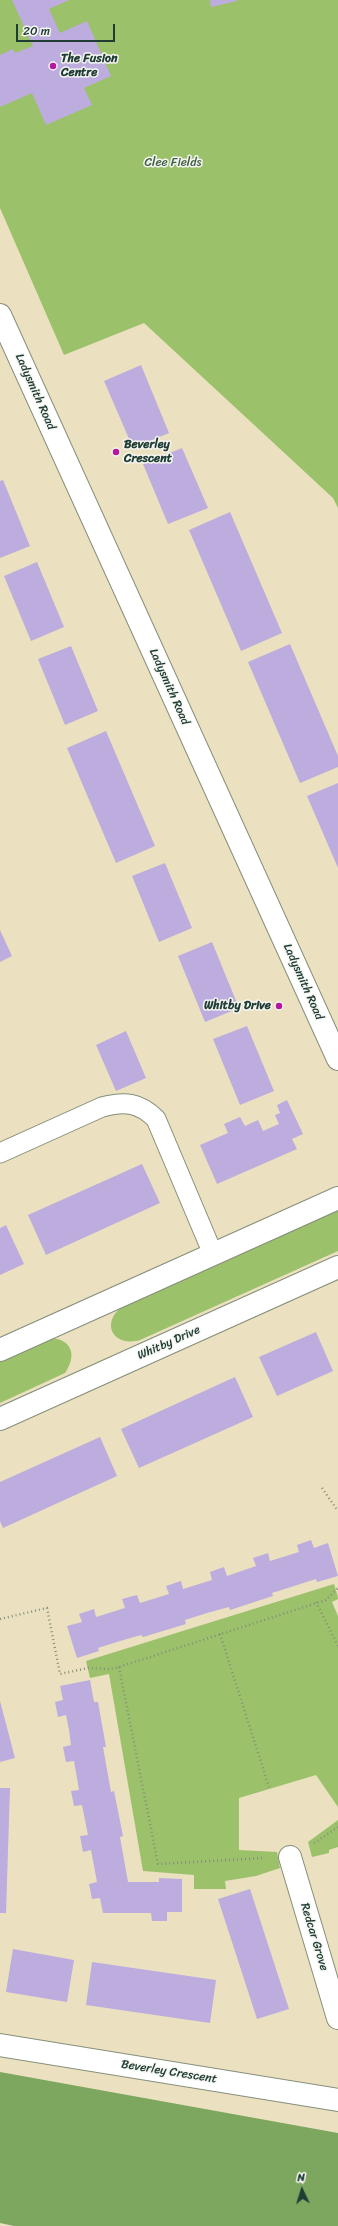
<!DOCTYPE html>
<style>
body{margin:0}
#map{position:relative;width:338px;height:2226px;overflow:hidden;background:#ebe1c0;font-family:Sriracha,sans-serif}
canvas{display:block}
.north{position:absolute;left:282px;top:2170px;width:40px;height:40px;-webkit-text-stroke:3px #f6f6f2;paint-order:stroke;rotate:356deg;font-size:11px;font-weight:700;line-height:16px;text-align:center;color:#1f3d34}
.north::after{content:'';display:block;margin:auto;width:14px;height:18px;background:#1f3d34;clip-path:polygon(50% 0,100% 100%,50% 72%,0 100%)}
.scale{position:absolute;left:16px;top:24px;width:99px;height:18px;box-sizing:border-box;border:2px solid #1f3d34;border-top:0;padding-left:5px;font-size:12px;line-height:14px;white-space:nowrap;color:#1f3d34;-webkit-text-stroke:3px #f6f6f2;paint-order:stroke}
</style>
<div id="map">
<canvas width="338" height="2226"></canvas>
<div class="north">N</div>
<div class="scale">20 m</div>
</div>
<script>
const context = document.querySelector('canvas').getContext('2d');
context.lineJoin = 'round';
function paint(path, color) { context.fillStyle = color; context.fill(path, 'evenodd'); }
function trace(path, color, width, dash) { context.strokeStyle = color; context.lineWidth = width; context.lineCap = dash ? 'butt' : 'round'; context.setLineDash(dash || []); context.stroke(path); }
function write(font, color, halo, rows, align = 'center') {
  context.font = font + ' Sriracha,sans-serif'; context.lineWidth = 3; context.setLineDash([]); context.textBaseline = 'middle'; context.strokeStyle = halo; context.fillStyle = color; for (const [text, x, y, turn = 0] of rows) {
    context.save(); context.translate(x, y); context.rotate((+turn || 0) * Math.PI / 180); context.textAlign = isNaN(turn) ? turn : align; if (halo) context.strokeText(text, 0, 0); context.fillText(text, 0, 0); context.restore();
  }
}
paint(new Path2D(`
 M0,0h338v508l-5,-10 -189,-175 -80,32 -64,-147z
 M338,1210v41l-198,89c-28,8 -41,-19 -15,-35z
 M48,1338c23,0 30,16 17,35l-65,30v-43z
 M334,1584l4,13v2l-6,3 6,14v191l-22,-32 -77,23v52l38,2 3,16 -24,8 -31,5 1,8h-32v-14l-51,-4 -34,-197 -19,4 -4,-17z
 M338,1820v27l-9,3v3l-17,4 -4,-15z`), '#9cc16b');
paint(new Path2D(`
 M0,2072l338,61v93h-324l-14,-3z`), '#7da75f');
paint(new Path2D(`
 M12,0h57l-20,9 11,24 27,-12 24,55 -27,12 8,17 -46,20 -14,-32 -32,14v-52l13,-6 2,4 18,-7z
 M210,0h27v1l-26,6z
 M141,365l28,68 -36,15 -29,-67z
 M182,448l26,60 -40,16 -25,-60z
 M3,480l27,66 -30,12v-77z
 M230,512l52,121 -41,18 -52,-121z
 M37,562l27,65 -33,14 -27,-65z
 M290,644l48,112v11l-38,16 -52,-121z
 M71,646l27,65 -33,14 -27,-66z
 M106,731l49,115 -39,17 -49,-115z
 M338,783v85l-31,-72z
 M165,863l27,65 -33,14 -27,-66z
 M0,930l12,26 -12,6z
 M212,942l27,66 -34,14 -27,-66z
 M247,1026l27,65 -34,14 -27,-66z
 M126,1031l20,47 -30,13 -20,-46z
 M287,1100l16,34 -11,5 5,10 -80,35 -17,-39 28,-12 -4,-9 16,-7 5,9 13,-6 5,11 16,-7 -4,-9 5,-2 -3,-8z
 M142,1164l18,39 -114,52 -18,-40z
 M6,1225l18,39 -24,11v-47z
 M316,1332l17,39 -56,25 -18,-39z
 M235,1377l18,40 -114,51 -18,-39z
 M100,1437l17,39 -114,52 -3,-7v-39z
 M311,1540l3,8 14,-5 10,33 -21,6 -1,-3 -44,14 1,3 -43,14 -1,-3 -22,6 -22,7 1,4 -43,13 -2,-2 -21,6 -22,7 1,3 -22,7 -10,-32 15,-4 -3,-8 15,-5 2,8 29,-9 -3,-9 15,-4 3,8 29,-9 -3,-8 15,-5 2,8 29,-9 -2,-8 14,-5 3,9 29,-10 -3,-8 15,-5 2,8 29,-9 -2,-7z
 M90,1680l4,22h4l8,45h-3l8,45 3,-1 9,45 -3,1 8,45h31v-4l23,1v33h-15v9h-15l-1,-8h-48l-3,-15 -8,1 -3,-15 8,-2 -6,-32 -8,2 -3,-16 8,-1 -6,-30 -8,1 -3,-15 8,-1 -5,-29 -8,1 -3,-15 8,-2 -2,-15 -3,-15 -8,2 -3,-15 8,-2 -3,-14z
 M0,1701l15,57 -15,4z
 M0,1788h10l-4,125h-6z
 M250,1889l39,120 -32,10 -39,-120z
 M13,1949l61,11 -7,42 -61,-10z
 M92,1962l124,18 -6,43 -124,-18z`), '#bdacde');
const lane = new Path2D(`
 M0,1153l102,-46c22,-6 37,-5 54,12l57,135`);
const street = new Path2D(`
 M0,1350l338,-152
 M0,1419l338,-152
 M290,1857l48,161
 M0,2045l338,55`);
const secondary = new Path2D(`
 M0,315l338,744`);
trace(lane, '#858f7a', 21);
trace(street, '#858f7a', 24);
trace(secondary, '#858f7a', 24);
trace(new Path2D(`
 M322,1488l16,23
 M316,1602l22,44
 M0,1619l47,-11 13,66 28,-6 22,1 9,-2 207,-67 12,-12
 M220,1634l49,153
 M119,1667l39,197 105,-6
 M314,1843l24,-16`), '#858f7a', 2.5, [1, 3]);
trace(lane, '#fff', 19);
trace(street, '#fff', 22);
trace(secondary, '#fff', 22);
for (const [x, y, r, color] of [
 [53,66,4,"#b5179e"],
 [116,452,4,"#b5179e"],
 [279,1006,4,"#b5179e"]
]) { const dot = new Path2D(); dot.arc(x, y, r, 0, 2 * Math.PI); context.fillStyle = color; context.fill(dot); trace(dot, '#f6f6f2', 1.5); }
write('bold 12px', '#1f3d34', '#f6f6f2', [
 ["The Fusion",61,59],
 ["Centre",61,73],
 ["Beverley",124,445],
 ["Crescent",124,459],
 ["Whitby Drive",271,1006,"right"]
], 'left');
write('12px', '#3e5e42', '#f6f6f2', [
 ["Clee Fields",173,163]
]);
write('12px', '#1f3d34', '#f6f6f2', [
 ["Ladysmith Road",35,392,66],
 ["Ladysmith Road",169,687,66],
 ["Ladysmith Road",303,982,66],
 ["Whitby Drive",169,1343,-24],
 ["Redcar Grove",314,1937,73],
 ["Beverley Crescent",169,2072,9]
]);
</script>
